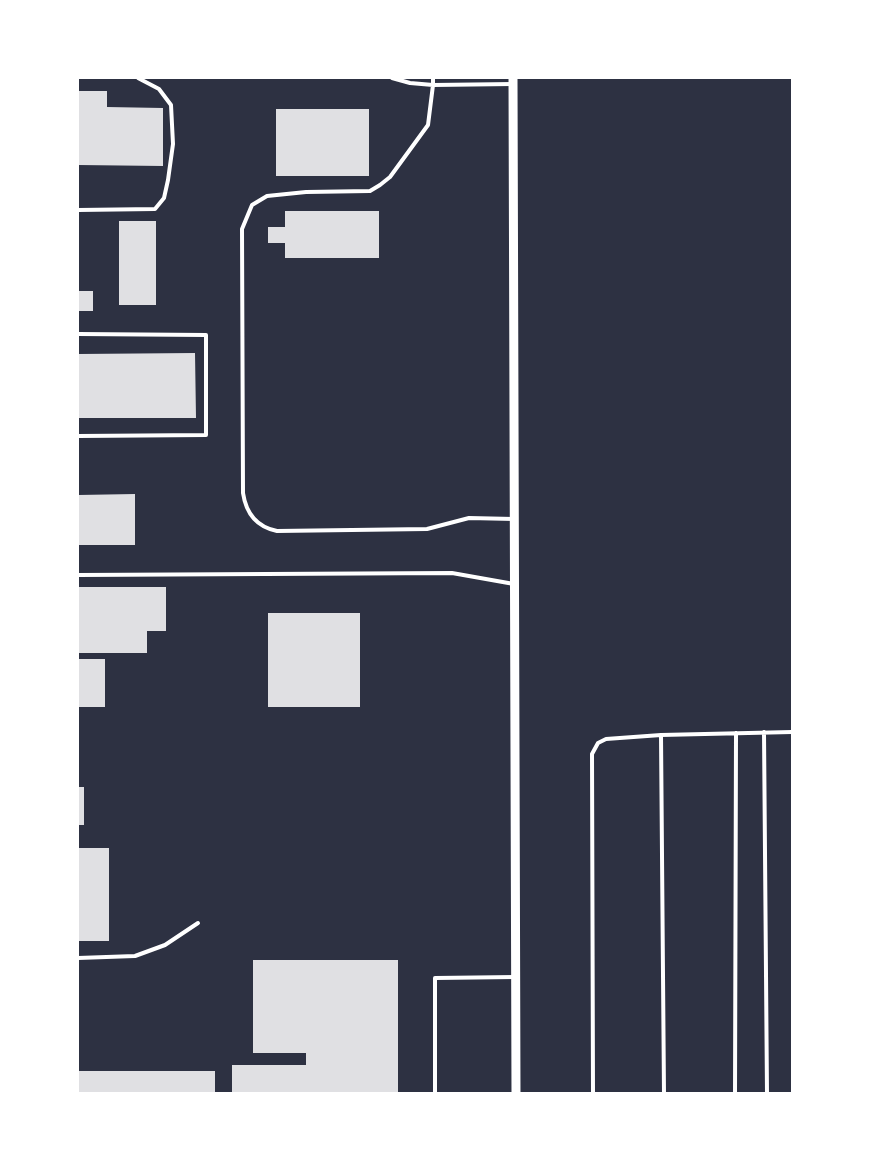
<!DOCTYPE html>
<style>
body{margin:0}
#map{position:relative;width:870px;height:1171px;overflow:hidden;background:#2d3142;font-family:Helvetica,sans-serif}
canvas{display:block}
.frame{position:absolute;inset:0;border:79px solid #fff;pointer-events:none}
</style>
<div id="map">
<canvas width="870" height="1171"></canvas>
<div class="frame"></div>
</div>
<script>
const context = document.querySelector('canvas').getContext('2d');
context.lineJoin = 'round';
function paint(path, color) { context.fillStyle = color; context.fill(path, 'evenodd'); }
function trace(path, color, width, dash) { context.strokeStyle = color; context.lineWidth = width; context.lineCap = dash ? 'butt' : 'round'; context.setLineDash(dash || []); context.stroke(path); }
paint(new Path2D(`
 M78,91h29v16l56,1v58l-85,-1z
 M276,109h93v67h-93z
 M285,211h94v47h-94v-15h-17v-16h17z
 M119,221h37v84h-37z
 M78,291h15v20h-15z
 M195,353l1,65h-118v-64z
 M135,494v51h-57v-50z
 M78,587h88v44h-19v22h-69z
 M268,613h92v94h-92z
 M78,659h27v48h-27z
 M78,787h6v38h-6z
 M78,848h31v93h-31z
 M253,960h145v134h-166v-29h74v-12h-53z
 M78,1071h137v23h-137z`), '#e0e0e3');
trace(new Path2D(`
 M392,78l18,5 23,2v-7
 M513,84l-80,1 -5,40 -38,52 -10,8 -10,6 -64,1 -39,4 -15,9 -10,24 1,264c3,20 14,34 34,38l150,-2 42,-11 45,1
 M78,210l77,-1 9,-11 4,-18 5,-36 -2,-39 -12,-16 -21,-11
 M78,334l128,1v100l-128,1
 M78,575l374,-2 62,11
 M764,732l3,362
 M78,958l57,-2 30,-11 33,-22
 M435,1094v-116l80,-1
 M593,1094l-1,-340 6,-11 8,-4 55,-4
 M664,1094l-3,-359 131,-3
 M735,1094l1,-361`), '#fff', 4);
trace(new Path2D(`
 M513,78l3,1016`), '#fff', 9);
</script>
